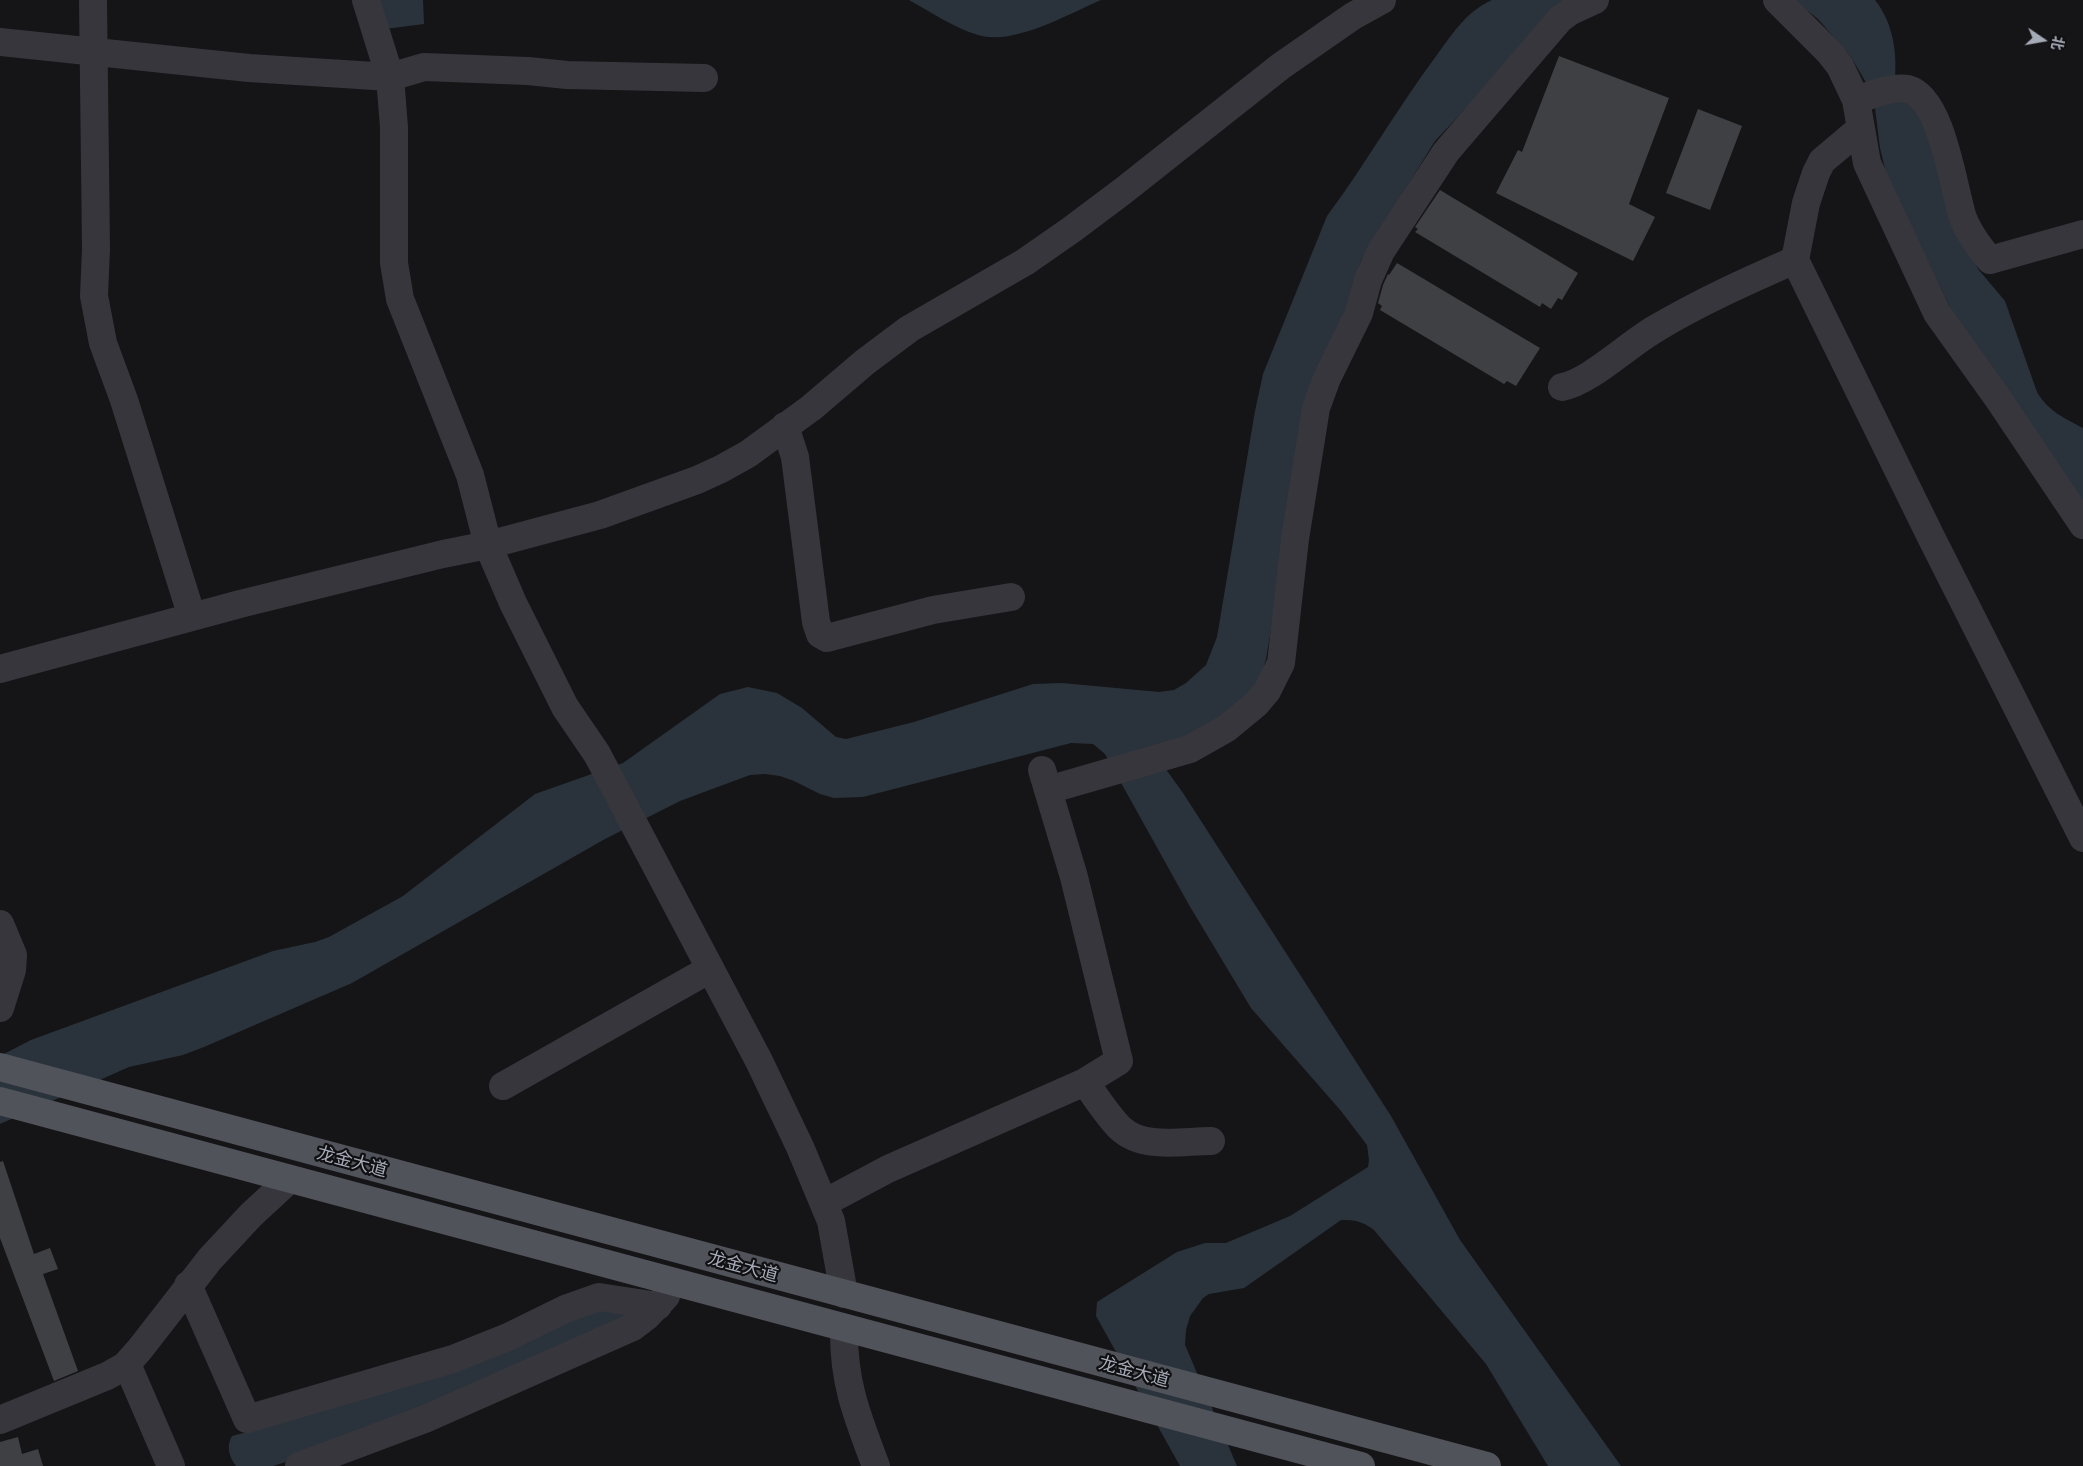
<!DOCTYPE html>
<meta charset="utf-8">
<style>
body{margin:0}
#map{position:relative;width:2083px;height:1466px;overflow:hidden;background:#151517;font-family:Mulish,"Noto Sans SC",sans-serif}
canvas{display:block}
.north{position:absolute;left:2018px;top:15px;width:50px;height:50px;-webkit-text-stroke:4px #101012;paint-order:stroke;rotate:102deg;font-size:14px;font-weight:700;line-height:20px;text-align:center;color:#a6abb8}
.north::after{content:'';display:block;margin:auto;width:18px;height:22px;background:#a6abb8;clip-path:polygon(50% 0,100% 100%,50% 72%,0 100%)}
</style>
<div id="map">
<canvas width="2083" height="1466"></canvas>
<div class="north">北</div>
</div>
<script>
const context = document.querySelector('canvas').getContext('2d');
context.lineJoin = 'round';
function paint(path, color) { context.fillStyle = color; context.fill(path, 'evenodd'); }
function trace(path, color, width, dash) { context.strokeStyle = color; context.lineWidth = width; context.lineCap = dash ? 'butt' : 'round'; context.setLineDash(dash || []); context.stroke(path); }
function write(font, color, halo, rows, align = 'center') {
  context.font = font + ' Mulish,"Noto Sans SC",sans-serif'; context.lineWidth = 4.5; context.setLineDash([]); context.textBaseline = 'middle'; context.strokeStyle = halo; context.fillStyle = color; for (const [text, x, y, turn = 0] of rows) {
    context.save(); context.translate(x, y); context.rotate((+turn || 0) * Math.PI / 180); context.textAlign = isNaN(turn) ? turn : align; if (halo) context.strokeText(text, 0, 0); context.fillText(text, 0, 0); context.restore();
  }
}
paint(new Path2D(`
 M376,0h47l1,24 -39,5z
 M909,0h192c-33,14 -87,46 -123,35 -24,-7 -47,-23 -69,-35z
 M1492,0h76l-133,141 -74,120 -61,195 -34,203 -8,28 -95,78 20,28 208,323 69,124 161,226h-73l-62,-102 -112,-134c-12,-9 -18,-10 -33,-10l-97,68 -35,6 -6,4 -13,18 -4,14 -1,15 52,121h-57l-84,-150 1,-14 80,-50 28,-9h21l64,-27 78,-49 1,-7 -2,-15 -26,-34 -90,-103 -62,-103 -84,-151 -12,-10 -22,-1 -208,54 -29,1 -14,-4 -26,-13 -14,-5 -15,-2 -15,1 -70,26 -75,38 -253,144 -148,64 -21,8 -54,12 -129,57v-68l31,-16 242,-89 42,-9 14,-5 74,-41 132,-102 88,-31 97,-69 28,-7 29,6 25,15 34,29 10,2 68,-17 119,-38 29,-1 97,9 15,-2 12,-7 20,-18 11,-28 38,-226 8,-37 64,-158c38,-51 69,-106 107,-157 18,-24 30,-46 58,-59z
 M1794,0h81c18,23 22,51 20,79l-24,12 -20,-34 -33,-38z
 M1874,100h38l20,41 19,63 27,65 27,32 32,91c11,19 27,26 46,36v78l-125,-182 -71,-147 -7,-29z
 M619,1305l8,12 -264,121 -90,28h-37c-7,-9 -10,-20 -4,-30l27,-7 292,-108z`), '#2a333c');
paint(new Path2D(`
 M1559,56l110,42 -40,106 26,13 -22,44 -137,-68 22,-43 4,2z
 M1698,109l44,17 -32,84 -44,-17z
 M1440,190l138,83 -16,27 -4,-2 -7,11 -9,-6 -2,4 -125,-75 3,-3 -3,-2z
 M1397,263l143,85 -24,38 -9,-5 -3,3 -124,-74 2,-4 -4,-3 5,-18 5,-11 1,1z
 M3,1161l31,93 16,-6 8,21 -15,5 35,97 -24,10 -54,-143v-76z
 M18,1437l4,17 16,-5 5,17h-43v-24z`), '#3f4044');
trace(new Path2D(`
 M93,0l3,249 -2,47 9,47 21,57 68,217
 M366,0l24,77 4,50v136l6,36 70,176 18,70 25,58 52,104 32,47 162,307 41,86 31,74 13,73
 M1777,0l52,52 11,14 16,34 11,63 70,150 60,84 86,128
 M0,42l249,26 141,9 34,-10 104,4 39,4 137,3
 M1856,100c16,-5 35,-14 52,-11 34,9 45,98 55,129 6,16 16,29 27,42l93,-26
 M1860,129l-38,32 -6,12 -10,30 -11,57 136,277 152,301
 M1562,387c26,-4 67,-43 93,-58 45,-27 92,-48 140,-69
 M785,426l10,31 21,165 4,12 7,4 106,-28 78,-13
 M0,669l240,-65 203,-50 45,-9 112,-30 97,-35 24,-11 27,-15 63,-46 54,-46 44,-33 116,-67 46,-32 52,-39 158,-125 72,-50 29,-16
 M1048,790l142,-41 37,-21 29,-24 11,-13 14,-28 14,-124 21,-131 11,-30 32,-65 9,-33 13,-29 65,-99 114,-133 11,-8 24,-11
 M0,924l13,31 -1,15 -12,38
 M1085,1082c11,15 22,33 35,46 23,22 62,13 91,13
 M503,1086l207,-117
 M824,1203l64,-34 197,-87 34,-21 -45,-184 -32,-107
 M188,1285l59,134 206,-60 55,-22 57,-28 34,-12 59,9
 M844,1328c-1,54 13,88 32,138
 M127,1364l44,102
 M0,1420l107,-44 18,-10 15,-17 70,-90 41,-44 39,-36
 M299,1466l126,-47 208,-92 13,-10 20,-21`), '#36363c', 28);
trace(new Path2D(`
 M0,1067l1487,399
 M0,1101l1361,365`), '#51535b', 28);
write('18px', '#a6abb8', '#101012', [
 ["龙金大道",352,1162,15],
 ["龙金大道",743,1267,15],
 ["龙金大道",1134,1372,15]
]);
</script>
